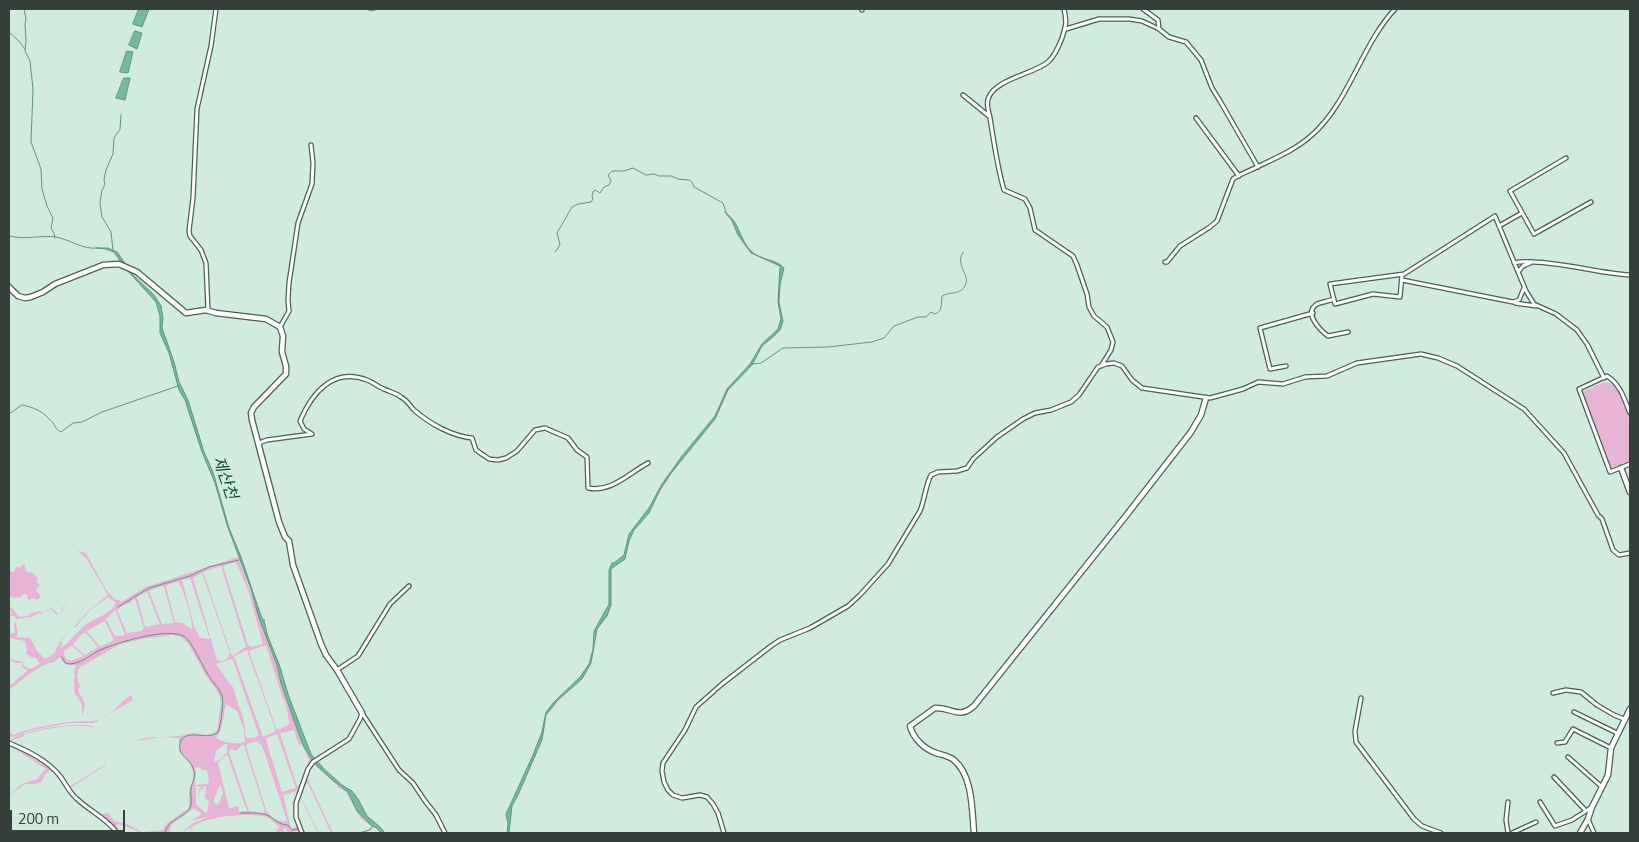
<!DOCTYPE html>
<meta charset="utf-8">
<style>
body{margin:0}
#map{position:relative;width:1639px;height:842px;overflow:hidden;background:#d1ebde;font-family:"Titillium Web",sans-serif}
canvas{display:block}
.frame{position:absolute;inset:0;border:10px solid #36403b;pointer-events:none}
.scale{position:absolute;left:10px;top:810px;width:115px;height:22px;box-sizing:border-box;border:2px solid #36403b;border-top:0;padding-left:6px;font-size:15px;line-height:18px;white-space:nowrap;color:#36403b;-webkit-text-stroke:4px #d1ebde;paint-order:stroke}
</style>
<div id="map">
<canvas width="1639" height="842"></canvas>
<div class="frame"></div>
<div class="scale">200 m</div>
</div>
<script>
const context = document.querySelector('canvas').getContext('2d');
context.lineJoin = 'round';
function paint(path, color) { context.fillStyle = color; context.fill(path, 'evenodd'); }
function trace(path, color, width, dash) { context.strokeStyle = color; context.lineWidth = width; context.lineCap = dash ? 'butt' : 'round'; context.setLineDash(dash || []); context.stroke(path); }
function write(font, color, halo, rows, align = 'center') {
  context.font = font + ' "Titillium Web","Noto Sans KR",sans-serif'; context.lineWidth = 5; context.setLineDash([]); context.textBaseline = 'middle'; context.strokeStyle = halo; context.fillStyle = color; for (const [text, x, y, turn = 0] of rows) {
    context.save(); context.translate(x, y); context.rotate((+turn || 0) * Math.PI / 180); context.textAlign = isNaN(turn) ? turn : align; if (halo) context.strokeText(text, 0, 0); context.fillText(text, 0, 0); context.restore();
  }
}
paint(new Path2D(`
 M1604,382l6,1c23,16 20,52 20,78l-19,7 -29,-76z
 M77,551l9,2 20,37 9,9 6,2v1l25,-15 92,-30 39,108 4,18 18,52 14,26 -18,43 6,29 -3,-2 -10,2 -3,-5 -2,1 2,4h-8l-1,-3 3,-2v-1c-4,-4 -8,-8 -12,-10 -17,-5 -63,-1 -76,11l2,5 -3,-5 -8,5 10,-9 18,-8 -19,5 11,-7 -8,-6 -23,17 -2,8h-29l-7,-4 -15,-5 -2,2 4,7h-2l-44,-37 -24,-31 -41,-23c8,-12 71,-21 85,-15l1,1c-19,-6 -50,1 -70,6l-3,3 -12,4 35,17 13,12 11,17 37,-23v1l-36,23 5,6 24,21 9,-2 6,8 15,4 13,7 21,-2 3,-6 23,-16v-18l4,-11v-8l-4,-9 -10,-11v-13l-19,-1 -24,4c11,-6 30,-3 43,-5 5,0 9,-3 15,-3 9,1 16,4 23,-2l4,-28 -1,-6 -4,-8 -10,-13 -18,-33 -7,-6 -9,-2 -30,4 -22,5 -41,24c-3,5 -2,14 2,18l-3,3c3,10 11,13 4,26v-10l-8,-13v-13l1,-2 -1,-4 2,-8c-8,1 -12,0 -16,-8l-6,5 -8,2 -14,8 -23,18v-5l3,-1 16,-14 -6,-3v-4h-7l-6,-4 14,3v4l7,3 10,-5 -4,-6 -5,-1 -5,-3 1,-5 -2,-8 -16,-3v-5h6l-1,-10h2l2,12 -3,2 15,1 8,14 7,7 9,-5 6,-12 12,-14 -11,14 1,2 -2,4c10,-5 15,-15 24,-22 13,-10 22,-8 32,-23l-8,-6 -19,14 -14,17 -1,-1 14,-16 20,-16 -22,-37zM236,562l12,28 15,54 -11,3 -4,-2 -25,-79zM221,566l25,81 -14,9 -29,-84zM202,573l28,80 -3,6 -5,2 -5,-1 -24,-82zM190,578l20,61h-2l-8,-1 -6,-12 -12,-46zM178,582c6,8 15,38 14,48l-9,-7 -8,-1 -9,-35 1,-2zM162,586l2,1 10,36 -12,1 -13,-33zM147,592l13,32 -15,3 -8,-30zM135,599l9,29 -3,3 -14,2 -10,-23 7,-5 7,-2v-2zM114,611h2l9,24 -10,1 -9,-17zM105,621l9,19 -14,7 -13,-16zM86,633l12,14 -13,8 -12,-10 9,-11zM266,645l16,51c5,9 6,18 7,28l-10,6 -3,-2 -27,-77zM72,646l11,9v1l-10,4h-6l-3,-5v-4zM247,650l29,81 -13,6 -29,-81zM231,659l2,1 25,73 1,2 -5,3h-8l-2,-17 -12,-36 -2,-1 -14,-20zM226,704l11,7 7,19 1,12c-9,3 -21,1 -29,-4l5,-8zM294,730l5,15 3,-1 7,16 -9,25 -3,1 -17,-53zM277,734l19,54 -14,4 -15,-49 -1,-5zM257,741l5,5 3,8 22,67c-8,2 -18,-5 -21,-11l-20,-64 1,-2zM225,744h2v8l-7,8 -6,2 2,-11zM244,745l21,66 -2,2 -14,-2 -20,-59 2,-3 5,2 5,-5zM227,754l20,57 -8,1 -1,-6 -9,2 -11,-45zM198,767l5,3h4l2,10 -2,4 -12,1 1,-11 -1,-6zM220,785l3,8 -5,12 -5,-3zM196,786l6,1 -3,2 -1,11 2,-10 3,-1 1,-3 2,1 -1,11 4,3 -2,13 -11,-10zM297,791l-3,22 2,14 -5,2 -8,-34z
 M24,564l3,8 6,1 5,5 -1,4 3,3 -4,5 4,5v3l-4,2 -2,-2 -6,2 -1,-5 -4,-1 -3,3 -7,1 -3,-2h-1v-25l5,1 2,-5 3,1z
 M69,597l-7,14 -5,4 -6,-6 -10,5 -1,-1 -9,4 -15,2 -2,-3h-5v-1l3,-1 -3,-7h2l8,10 9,-1 1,-2 11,-3 2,2 10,-5 6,6 3,-3z
 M131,695l2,5 -39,23h-25l-37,7 -23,8v-7l4,4c18,-7 38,-11 58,-13 11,-2 19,1 30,-3 13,-5 19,-18 30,-24z
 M11,746h1c23,10 37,18 52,38l-13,-14 -6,5 -4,7 -7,2h-9l-16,12 13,-12 15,-5 9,-10 -34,-22 -3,2z
 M314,763l17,16 17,13 9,19 16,15 -3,4 -15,3 13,-3 3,-4 -11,-8 -14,-26 -6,-4h-3l1,-2 -19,-18h-2l-2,-4 -3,1 -5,13 26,55h-2l-23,-50 -4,2 -4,10 19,38h-1l-18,-37c-6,14 -2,25 6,37 -2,-2 -4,-3 -6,-5 -12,-17 2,-42 9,-59z`), '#e7b3d6');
const water = new Path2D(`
 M139,9h10l-7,18 -9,-3z
 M135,31l7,2 -5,16 -8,-4z
 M127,51l6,1 -5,21 -8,-1z
 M124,78h6l-5,22 -9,-2z
 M725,212c3,3 6,5 9,9 6,9 9,23 18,31 9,8 24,7 32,16l-4,17 -1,17 4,19 -3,9 -6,6 -12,10 -10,19 -24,25 -13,29 -43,53 -12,18 -11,23 -15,17 -5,11 -4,18 -14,10v36l-4,11 -10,13 -6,34 -9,16 -23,20 -13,16 -4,25 -24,55 -6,11 -3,27h-2l1,-9 -2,-10 27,-59 9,-23 4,-20 8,-10 26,-25 9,-13 4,-15 1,-18 15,-27v-34l3,-7h2l10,-8 5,-21 20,-26 13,-24 20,-28 33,-40 12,-27 23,-25 12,-20 16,-15 3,-10 -3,-17 2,-36 -29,-13 -13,-18 -6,-14z
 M97,248h11l9,4 16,23 21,20 7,11 2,12 -1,10 12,34 5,20 9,18 16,52 9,20 16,56 12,29 19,56 3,7h2l-1,1 4,16 11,27 10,33 22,57 13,15 18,16 10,6 6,8 9,17 13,11 5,6h-4l-3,-4 -7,-4 -14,-14 -9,-19 -17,-13 -17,-16 -10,-16 -6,-15 -17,-49 -4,-18 -18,-47 -8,-29 -24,-64 -12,-42 -13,-31 -17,-52 -6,-10 -10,-37 -9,-20v-17l-4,-14 -30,-33 -12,-17 -8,-3z`);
paint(water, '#73ba9a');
trace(water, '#61957e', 1);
trace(new Path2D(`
 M24,9l2,10 -1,5 1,17 -1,10 5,10 3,28 -2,53 10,27 1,20 5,17 6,12 -2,10 3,5 1,5
 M366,9l5,2 8,-2
 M9,32l10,9 6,8
 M9,236c16,4 32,-1 47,1 15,3 27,13 42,11
 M113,250l-2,-18 -9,-15 -2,-14 2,-13 3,-5 -1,-6 2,-9 7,-16 1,-16 6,-9 1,-14
 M555,252l5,-7 -3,-12 15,-26 6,-3 13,-2 2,-3 -1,-3 1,-4 2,-2 5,3 4,-6 5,-2 2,-4 -3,-6 4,-4h12l9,-3 13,7 8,-1 5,2h12l7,3 11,1 3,2 2,5 29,16 4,12
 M752,364l9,-1 22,-15 45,-1 44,-5 12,-4 10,-12 24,-9h8l5,-5 4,2c8,-3 6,-10 7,-18 8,-5 20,0 24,-13 3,-10 -11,-17 -3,-31
 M9,414l13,-9c15,3 21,7 31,18 3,4 3,7 8,9l12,-9 9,-1 20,-10 76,-26
 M118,607l31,-19 41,-12 19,-9 30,-7
 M62,657l3,6c12,4 25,-8 35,-13 17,-7 69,-24 85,-13 7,5 18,30 24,39 2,4 6,8 9,12 1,2 3,5 4,7 2,6 -1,31 -4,37 -11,9 -28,-3 -37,8 -6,16 9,17 13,30 2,7 -2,13 -3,19 -1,5 1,11 0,16 -3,13 -23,12 -26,28
 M240,813c8,0 22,-1 29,3 7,4 10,9 19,9l4,5 6,-1
 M302,829l3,4
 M359,833l11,-3 3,-4`), '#61957e', 1);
const street = new Path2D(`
 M862,9v1
 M1064,9c3,14 2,16 -2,29 -3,8 -7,18 -14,24 -14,12 -54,17 -60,37 -2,7 1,13 2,19 4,24 7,48 14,72l21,9 5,9 5,22 38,26 4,9 10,29 2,13 5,9 13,11 6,15 -2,8 -10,16
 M1143,9l15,11 1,9
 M1066,29l33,-10h30l13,2 17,8 10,8 17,5 15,18 11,28 8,13 38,66
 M963,95l27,22
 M1196,118l43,58
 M1566,158l-56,33 24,43 57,-32
 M1499,226l23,-13
 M1165,262h2l13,-16 30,-19 7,-6 16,-42c7,-5 16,-8 24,-12 19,-9 40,-18 56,-33 36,-32 49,-90 82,-125
 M1514,263c7,-2 12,-1 19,-1 33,1 65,11 97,13
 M1518,272l5,-6 7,-3
 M1402,275l-2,22 -27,-3 -38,10 -5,-20 74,-10 91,-58 31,75 8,13 22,10 21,16 10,14 17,34
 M1402,280l111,22 6,-2 5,-12
 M1334,299c-5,2 -12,3 -17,5 -14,9 3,26 11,32l20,-4
 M1515,303l21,3
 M208,310l-2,-47 -5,-13 -11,-14 -1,-5 4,-33 4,-89 14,-63 5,-37
 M280,327l9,-16 -1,-11 1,-17 9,-60 14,-39 1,-21 -2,-18
 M1286,366l-16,3 -10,-41 53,-15
 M1630,413c-6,-14 -9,-28 -23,-37l-28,13 31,83 20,-8
 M259,443l8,-3 45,-6 -8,-5 -4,-8c12,-28 33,-54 67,-41 6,2 11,7 17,9 6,3 12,4 17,8 6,3 9,9 13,13 16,14 38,26 58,28l4,12 13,9 9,1 8,-2 11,-7 18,-21 10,-2 23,10 9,12 10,7 1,31c23,5 41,-15 60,-25
 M337,670l21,-14 32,-52 19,-18
 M1553,693l13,-3 15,2 16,13 17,10 10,4
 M1361,698l-6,33 1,11 58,77 8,7 19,7
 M1574,712l43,21
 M362,713l37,57 14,13 12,18 11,14 9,18
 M9,743c19,8 38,17 51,33 6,8 9,16 16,22 12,12 33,22 41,35
 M1557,743l8,-1 8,-13 38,19
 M1568,757l34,30
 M1554,777l32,34
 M1508,802l-2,18 2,13
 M1540,802l15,24 17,-6 20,-13
 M1588,819l6,14
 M302,833l-6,-16v-14l12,-34 5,-7 36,-23 11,-20 2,-6
 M724,833l-6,-20 -5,-9 -6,-7 -7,-2 -18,3 -9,-3 -5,-5 -4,-8 -2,-11 1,-8 22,-33 11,-23 26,-23 49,-38 9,-6 30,-12 38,-22 12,-11 28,-31 32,-53c5,-12 5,-24 11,-36l7,-3 19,-1 10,-3 6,-9 24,-22 26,-18 12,-6 16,-3 20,-8 8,-7 19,-28 8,-3 8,-1 8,3 10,14 10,8 68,10 33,-9 15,-7 25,2 22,-7 22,-1 30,-13 64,-9 17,4 19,8 67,43 40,44 34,62 4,4 11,31 6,5 11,-2
 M1512,833l24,-11`);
const secondary = new Path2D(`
 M9,287l9,9 7,2 6,-1 12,-5 12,-8 33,-13 15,-6 16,-1 18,8 49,41 20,-3 10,3 50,6 14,8 3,9 -1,16 4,14v8l-32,33 -3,6 1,7 27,102 6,15 4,4 4,24 28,79 5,11 11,15 25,43
 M1621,468l9,24
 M974,833c-2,-22 -1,-57 -20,-73 -5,-4 -12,-5 -18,-7 -12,-4 -23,-15 -26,-27l25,-18c17,-1 23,12 39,-2l151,-189 66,-85 10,-17 5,-17
 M1580,833l8,-14 4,-12 16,-32 3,-27 19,-39`);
trace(street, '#4a6055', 5.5);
trace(secondary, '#4a6055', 7);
trace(street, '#fff', 3);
trace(secondary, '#fff', 4.5);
write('italic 16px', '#104b36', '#d1ebde', [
 ["제산천",224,478,71]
]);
</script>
